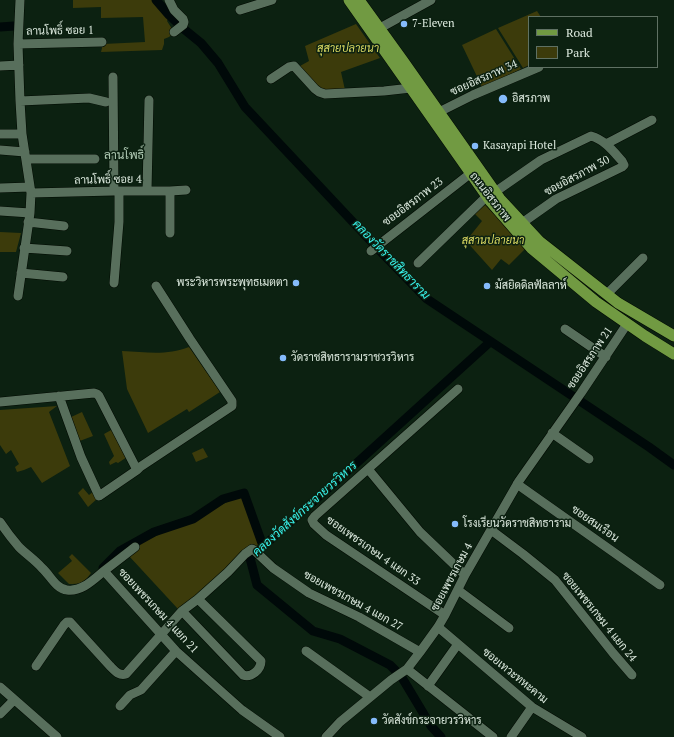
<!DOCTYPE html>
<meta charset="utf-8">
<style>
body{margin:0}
#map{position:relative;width:674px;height:737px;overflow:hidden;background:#0c2111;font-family:"PT Serif",serif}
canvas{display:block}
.legend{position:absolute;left:528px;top:16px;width:130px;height:52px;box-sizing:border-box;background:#0c2111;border:1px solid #5f7163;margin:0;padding:5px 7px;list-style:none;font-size:12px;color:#dce9de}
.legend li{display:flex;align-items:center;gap:8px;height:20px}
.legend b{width:20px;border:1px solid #5f7163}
</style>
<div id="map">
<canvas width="674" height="737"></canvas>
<ul class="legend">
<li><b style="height:5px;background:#719a42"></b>Road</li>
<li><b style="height:11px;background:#3c3b0b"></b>Park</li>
</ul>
</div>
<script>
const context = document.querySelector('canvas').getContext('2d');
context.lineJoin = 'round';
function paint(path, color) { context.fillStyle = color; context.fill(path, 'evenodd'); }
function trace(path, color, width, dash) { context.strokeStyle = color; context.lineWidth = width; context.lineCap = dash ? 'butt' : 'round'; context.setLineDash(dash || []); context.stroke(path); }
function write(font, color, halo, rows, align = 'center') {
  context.font = font + ' "PT Serif",Sarabun,serif'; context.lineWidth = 3; context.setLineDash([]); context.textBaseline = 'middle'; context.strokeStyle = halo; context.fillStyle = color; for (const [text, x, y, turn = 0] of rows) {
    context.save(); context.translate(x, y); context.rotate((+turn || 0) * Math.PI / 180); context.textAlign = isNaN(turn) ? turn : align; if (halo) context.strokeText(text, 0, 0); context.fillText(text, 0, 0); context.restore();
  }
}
paint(new Path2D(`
 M73,0h79l16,19 -1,2 7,11 -5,5 -5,2v5l-2,6 -61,2 2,-8 42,-2 -2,-25 -42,1v-11l-28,1z
 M537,11l4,6h-12v48l-6,3 -25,-40z
 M356,24l24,34 -39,14 4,18 -18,2 -10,-4 -17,-22 9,-5 -4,-15z
 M496,29l25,40 -39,18 -20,-42z
 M485,205l17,17 24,26 -17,17 -8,-6 -9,11 -26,-29 16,-20 -7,-7z
 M0,232l21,1 -5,19h-16z
 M189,347l31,45 -31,20 -2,-3 -39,24 -21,-44 -5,-38c24,1 44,5 67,-4z
 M57,406l-8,6 21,54 -28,17 -11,-16 -7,3 -7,2 -2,-5 4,-3 -8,-14 -5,4 -6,-9v-35z
 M82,412l11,24 -16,6 -8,-24z
 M113,429l14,28 -9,6 -2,-1 -6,3 -1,-3 5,-6 -10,-22z
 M203,448l5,9 -12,5 -4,-9z
 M83,488l6,7 5,-4 4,7 -10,9 -10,-14z
 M242,495l18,51 -82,63 -49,-53 10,-12z
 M72,554l19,19c-7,10 -11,11 -22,11l-11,-11 14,-12 -3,-4z`), '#3c3b0b');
trace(new Path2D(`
 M156,0l13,15 16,15 16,13 17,20 27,44 137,146 45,46 222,148 25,18
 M0,27l14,-1
 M103,568l17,-17 34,-19 39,-13 30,-20 21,-6 19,53
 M441,737l-10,-11 -30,-50 -11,-11 -50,-26 -27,-8 -56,-46 -7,-27 110,-98 130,-118`), '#000909', 9);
const minor = new Path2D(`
 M169,0l5,10 9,9 1,3 -1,3 -9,7
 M240,10l32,-10
 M380,28l51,-28
 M18,44l84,-2
 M0,66l19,-1
 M113,77l1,114
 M271,79l18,-12 5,-1 21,23 4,3 6,2 59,-3 27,-3
 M20,101l69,-3 17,4
 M439,112l34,-17 66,-28
 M0,134h22
 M606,144l46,-24
 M0,150l25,2
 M26,159h69
 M0,188l30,-1
 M147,191l2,-91
 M495,192l46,-32 50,-24c14,4 22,15 31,25l2,4 -2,2 -66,32 -34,24
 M31,193l83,-2h56l16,-1
 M0,211l30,2
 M28,222l36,4
 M170,233v-42
 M24,248l43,3
 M371,251l100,-78
 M418,263l69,-67
 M21,273l42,4
 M114,283l5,-61v-31
 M607,294l36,-36
 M18,296l12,-83 1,-20 -9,-59 -2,-33 -2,-57 2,-44
 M565,329l41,28
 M59,396l22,61 18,39 38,-26 3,-3 92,-61v-5l-42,-62 -34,-53
 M0,402l94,-9 3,1 2,2 38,74
 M552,433l37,26
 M368,469l52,63 45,43
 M517,484l143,101
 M0,522c6,9 12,17 19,25 7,7 16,13 23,21 8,7 14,21 25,22 15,2 27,-11 37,-19
 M491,530l32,24 32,26 58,73 19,22
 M135,547l-31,24 72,80 66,59 38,27
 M458,590l51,38
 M182,611l61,64c8,3 18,-5 18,-14l-63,-62
 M445,615l-119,-80 -12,-11 -2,-4 3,-4 143,-127
 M438,627l94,80 50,30
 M306,651l64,46
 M36,666l28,-41 3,-3h3l40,44c5,5 9,10 16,8l56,-63 16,-12 30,-27 17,-18 7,-5 2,1 19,18 36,25 50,24 61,35
 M407,669l86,68
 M428,686l30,-42
 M0,687l57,50
 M120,706l10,-11 11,-5 35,-39
 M0,714l14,-14
 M326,737l14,-15 51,-42 16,-11 13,-17 18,-25 7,-12 20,-40 54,-94 62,-88 46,-69
 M511,737l21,-30`);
const major = new Path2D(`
 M349,0l142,202 40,46 65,54 49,34 29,18
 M359,0l44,61 97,138 39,42 79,62 56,33`);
trace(minor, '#000a01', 10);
trace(major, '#000a01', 12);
trace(minor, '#586f5c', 9);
trace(major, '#719a42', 11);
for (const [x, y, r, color] of [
 [404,24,4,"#85bbfb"],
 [503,99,5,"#85bbfb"],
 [475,146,4,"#85bbfb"],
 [296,283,4,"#85bbfb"],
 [487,286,4,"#85bbfb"],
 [283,358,4,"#85bbfb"],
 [455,524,4,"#85bbfb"],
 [374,721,4,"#85bbfb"]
]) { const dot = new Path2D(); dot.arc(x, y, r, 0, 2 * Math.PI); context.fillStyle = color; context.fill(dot); trace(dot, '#0c2111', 1.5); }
write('11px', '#dce9de', '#0c2111', [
 ["7-Eleven",412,24],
 ["อิสรภาพ",512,99],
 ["Kasayapi Hotel",483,146],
 ["พระวิหารพระพุทธเมตตา",288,283,"right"],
 ["มัสยิดดิลฟัลลาห์",495,286],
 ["วัดราชสิทธารามราชวรวิหาร",291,358],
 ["โรงเรียนวัดราชสิทธาราม",463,524],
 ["วัดสังข์กระจายวรวิหาร",382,721]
], 'left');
write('11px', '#dce9de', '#0c2111', [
 ["ลานโพธิ์ ซอย 1",60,31,-1],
 ["ซอยอิสรภาพ 34",484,78,-24],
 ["ซอยอิสรภาพ 30",577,176,-28],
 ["ลานโพธิ์ ซอย 4",108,180,-1],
 ["ถนนอิสรภาพ",490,197,52],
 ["ซอยอิสรภาพ 23",413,202,-37],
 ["ซอยอิสรภาพ 21",590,358,-56],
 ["ซอยสมเรือน",595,524,35],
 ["ซอยเพชรเกษม 4 แยก 33",373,551,35],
 ["ซอยเพชรเกษม 4",452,577,-62],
 ["ซอยเพชรเกษม 4 แยก 27",353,601,29],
 ["ซอยเพชรเกษม 4 แยก 21",158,611,47],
 ["ซอยเพชรเกษม 4 แยก 24",599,617,51],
 ["ซอยเทวะทหะคาม",515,676,39]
]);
write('italic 11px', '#dcda62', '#0c2111', [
 ["สุสายปลายนา",348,49],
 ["สุสานปลายนา",493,241]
]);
write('12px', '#b0cab4', '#0c2111', [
 ["ลานโพธิ์",124,156]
]);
write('italic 12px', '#38f4ed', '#0c2111', [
 ["คลองวัดราชสิทธาราม",391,260,46],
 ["คลองวัดสังข์กระจายวรวิหาร",305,509,-42]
]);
</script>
